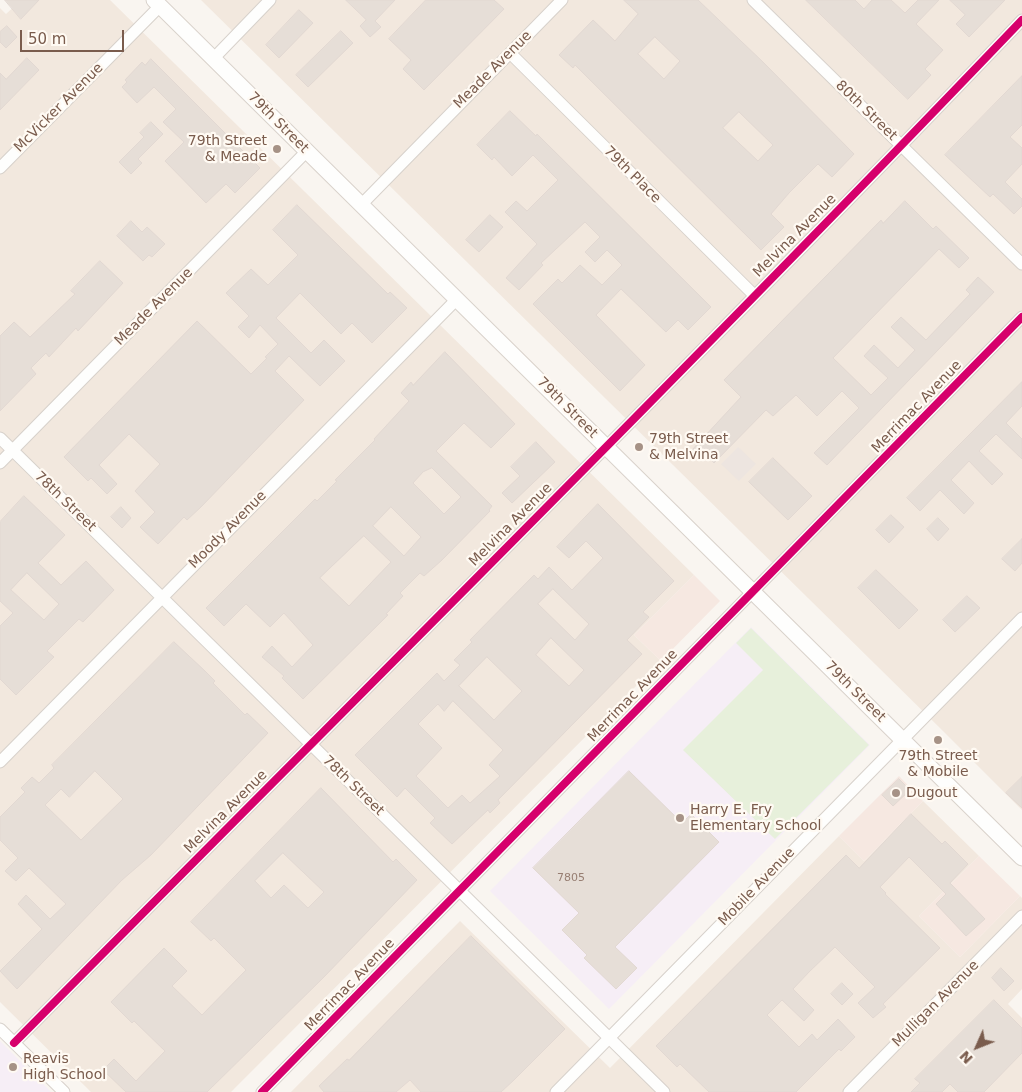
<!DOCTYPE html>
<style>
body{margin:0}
#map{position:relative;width:1022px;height:1092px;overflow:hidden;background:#f9f5f0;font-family:"DejaVu Sans",sans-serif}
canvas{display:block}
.north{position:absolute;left:952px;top:1022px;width:50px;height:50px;-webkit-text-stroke:4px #fffaf3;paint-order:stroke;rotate:226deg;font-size:14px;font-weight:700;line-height:20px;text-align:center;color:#7a5c4d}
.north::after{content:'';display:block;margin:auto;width:18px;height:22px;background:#7a5c4d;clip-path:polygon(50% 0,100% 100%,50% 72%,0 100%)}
.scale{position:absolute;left:20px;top:30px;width:104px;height:22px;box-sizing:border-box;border:2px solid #7a5c4d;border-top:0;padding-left:6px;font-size:15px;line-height:18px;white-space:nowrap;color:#7a5c4d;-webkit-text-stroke:4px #fffaf3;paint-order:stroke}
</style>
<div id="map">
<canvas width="1022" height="1092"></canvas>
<div class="north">N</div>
<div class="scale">50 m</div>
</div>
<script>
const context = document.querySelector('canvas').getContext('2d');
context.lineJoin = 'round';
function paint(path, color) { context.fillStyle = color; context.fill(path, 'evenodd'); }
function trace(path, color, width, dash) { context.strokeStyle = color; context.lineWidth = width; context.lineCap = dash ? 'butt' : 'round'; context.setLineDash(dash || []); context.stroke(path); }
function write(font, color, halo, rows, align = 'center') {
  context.font = font + ' "DejaVu Sans",sans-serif'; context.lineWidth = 4.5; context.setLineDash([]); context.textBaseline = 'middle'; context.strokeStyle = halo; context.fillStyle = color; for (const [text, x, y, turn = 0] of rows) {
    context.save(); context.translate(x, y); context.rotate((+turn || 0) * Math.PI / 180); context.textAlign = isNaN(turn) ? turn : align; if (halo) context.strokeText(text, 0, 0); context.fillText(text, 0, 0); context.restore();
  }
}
paint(new Path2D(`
 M21,0h89l584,575 -60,60 27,26 -430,431h-140l-91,-90v-994l6,6z
 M201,0h821v810l-79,-79z
 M923,801l56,55 -60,60 41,41 60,-61 2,2v91l-14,15 14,14v74h-731l169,-171 150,147 229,-232 25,25z`), '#f2e8de');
paint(new Path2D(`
 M694,575l26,26 -59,60 -27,-26z
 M899,776l24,25 -59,60 -25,-25z
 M979,856l41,40 -60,61 -41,-41z`), '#f6e8e1');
paint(new Path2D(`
 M738,447l18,17 -17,17 -18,-17z`), '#ede5e0');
paint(new Path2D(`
 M751,627l119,118 -261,264 -119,-118z
 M0,1041l51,51h-51z`), '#f6eef6');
paint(new Path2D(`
 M751,628l118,117 -94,94 -92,-89 80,-80 -27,-27z`), '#e7f0db');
const building = new Path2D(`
 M5,0h34l-18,19z
 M346,0h49l-20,21 6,6 -11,10 -10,-11 6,-6z
 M426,0h68l10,9 -80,81 -21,-21 8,-9 -22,-21z
 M624,0h74l65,62 91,92 -22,23 -14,-13 -29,29 -18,21 13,13 -23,23 -186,-185 -2,3 -14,-13 34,-35 22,21 23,-27zM655,37l25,24 -16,18 -26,-25zM739,112l34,33 -15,16 -35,-33z
 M806,0h49l9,9 8,-9h19l14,13 13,-13h21l-23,24 27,26 -18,19 6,6 -23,24z
 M950,0h55l-36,37 -13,-13 9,-9z
 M299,10l14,13 -34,35 -13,-13z
 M7,26l10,11 -11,11 -6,-6v-10z
 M341,31l12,12 -45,44 -12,-12z
 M27,58l12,12 -39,40v-37l6,6z
 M151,59l109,109 -25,25 -9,-9 -20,19 -41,-42 19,-19 -21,-20 13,-13 -22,-22 -17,16 -15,-16 5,-5 -2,-2 17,-18 3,3z
 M1022,76v49l-12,12 12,11v16l-17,18 17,17v7l-8,8 -21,-20 -3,3 -45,-42z
 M510,111l26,25 1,-2 174,173 -23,23 -10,-10 -12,12 -45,-43 -25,26 49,50 -25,26 -87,-87 25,-25 4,4 18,-18 22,20 20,-20 -15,-15 -12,12 -10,-10 15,-15 -15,-15 -44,41 2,2 -24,25 -13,-12 31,-34 -32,-32 11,-11 11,10 31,-31 -25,-25 -21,21 -18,-19 -2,3 -15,-15z
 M151,122l12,12 -25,25 4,4 -11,11 -12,-12 25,-25 -4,-4z
 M905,201l28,28 3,-3 33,32 -10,10 -20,-19 -106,109 38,37 17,-17 -24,-22 10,-11 24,23 17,-18 -24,-23 10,-10 25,23 44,-46 -4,-4 12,-13 16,15 -167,173 -13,-12 45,-45 -17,-17 -25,25 -21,-21 -23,21 -7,-6 -52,53 -8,-8 -4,4 -10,-9 49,-53 -17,-17 157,-160 2,3z
 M297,205l91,89 2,-2 17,16 -35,35 -20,-20 -11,11 -41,-41 -24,25 35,35 13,-13 21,21 -25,25 -31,-30 -14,15 29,29 -103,107 -14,13 -3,-3 -26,27 -18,-17 15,-15 -20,-21 25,-27 -31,-30 -30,31 18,19 -10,10 -16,-16 -3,3 -24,-24 133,-136 54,53 16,-16 -2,-1 13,-13 -18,-19 -11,13 -11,-11 11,-11 -23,-23 25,-24 17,16 30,-30 -25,-25z
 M490,215l13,12 -24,25 -13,-12z
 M131,221l11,11 5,-5 18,17 -13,13 -3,-2 -6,6 -26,-25z
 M100,261l23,22 -45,48 -2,-3 -27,29 -3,-4 -15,15 5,6 -36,37v-75l14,-14 16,15 45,-43 -4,-3z
 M445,352l70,72 -24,24 -27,-25 -28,28 56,55 -3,4 1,1 -48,49 -18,16 -4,-3 -20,20 3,3 -17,18 2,1 -85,84 -21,-21 2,-2 -22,-19 10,-11 20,21 21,-22 -29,-32 -14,14 -24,-23 -22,22 -18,-18 109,-109 2,2 20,-20 -2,-1 40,-40 -1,-1 35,-38 -8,-8 10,-11 2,3zM432,468l29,29 -17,17 -31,-31 10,-11zM391,507l30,30 -17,19 -31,-30zM364,536l27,26 -42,44 -29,-28z
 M1022,382v24l-16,17 16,16v20l-26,-25 -17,17 24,23 -11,11 -23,-24 -18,19 23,23 -10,11 -24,-24 -20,21 -13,-13z
 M536,442l19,20 -43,41 -10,-10 18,-17 -9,-9z
 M773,458l39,38 -24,24 -39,-38z
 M24,496l41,39 -27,28 23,22 25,-24 28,29 -31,32 -4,-3 -32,32 7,6 -38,38 -16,-16v-53l13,-13 -13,-12v-79zM27,573l32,31 -15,16 -33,-30z
 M598,504l76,77 -31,31 6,5 -22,23 15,14 -144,146 2,3 -10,10 -2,-3 -36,34 -22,-21 5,-5 -30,-30 -8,9 -42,-42 82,-82 7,8 16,-16 -6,-5 18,-18 -2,-2 64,-65 4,4 11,-12 23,23 31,-32 -17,-17 -17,17 -12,-11zM553,589l36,35 -14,16 -37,-36zM551,638l33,32 -15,16 -33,-31zM487,657l35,34 -28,29 -35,-34zM453,701l50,49 -14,15 11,11 -30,27 -8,-8 -14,13 -32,-32 26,-28 -24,-24 20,-20 6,7z
 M121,507l10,11 -9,10 -11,-11z
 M891,515l13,12 -15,16 -13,-13z
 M938,518l11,11 -11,12 -11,-12z
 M1022,539v24l-7,8 -13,-12z
 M876,570l42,40 -19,19 -41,-41z
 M967,596l13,12 -25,24 -12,-12z
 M174,642l31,29 10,10 -2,2 32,32 2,-2 21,20 -117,122 -29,25 -105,109 -17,-18 42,-42 -24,-25 8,-9 24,24 16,-15 -37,-36 -13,13 -11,-10 13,-13 -18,-18v-23l25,-25 -4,-4 11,-11 7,6 15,-15 -2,-3zM95,771l28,28 -42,41 -36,-35 16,-16 8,8z
 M629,771l53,52 9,-9 28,28 -104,105 22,21 -21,21 -32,-31 3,-3 -25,-25 17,-17 -46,-45z
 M1022,777v31l-16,-15z
 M899,779l11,11 -17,16 -11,-11z
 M321,788l72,74 3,-3 21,21 -93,97 -117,115h-81l-23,-22 11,-11 22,22 29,-30 -31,-30 -2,2 -21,-21 53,-54 23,23 -15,15 30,29 44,-45 -32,-32 -3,3 -20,-19zM283,853l41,39 -16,16 -24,-23 -13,13 -16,-17z
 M911,814l31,30 3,-3 23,23 -18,19 35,36 -19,17 -30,-32 10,-10 -37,-37 -29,30 6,6 -1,1 55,54 -57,56 3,3 -13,11 -15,-15 17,-16 -40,-40 -26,25 -16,17 21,21 -10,11 -22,-21 -15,15 32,32 13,-13 5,6 21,-21 17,18 -14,14 -2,-2 -43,43h-87l-29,-28 -3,3 -21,-21 190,-191 13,13z
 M471,936l94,93 -51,51 -13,12h-80l-11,-12 -14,12h-72l-5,-6 28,-27 2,1z
 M1001,968l13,13 -10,10 -12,-13z
 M842,983l11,11 -11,11 -11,-11z
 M994,1000l28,28v25l-38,39h-26l-8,-8 -8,8h-31l9,-9 -5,-4z`);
paint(building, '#e6ded7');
trace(building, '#e2d8d2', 1);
const street = new Path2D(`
 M753,0l269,264
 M510,53l244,242
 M213,59l57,-59
 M0,168l160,-162
 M361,205l201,-205
 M0,438l664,654
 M0,463l307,-312
 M0,762l457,-463
 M0,1029l64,63
 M14,1043c337,-340 677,-677 1008,-1023
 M262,1092l760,-775
 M556,1092l466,-474
 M849,1092l173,-176`);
const secondary = new Path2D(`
 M154,0l868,858`);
trace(street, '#d7d1cb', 13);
trace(secondary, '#d9d2cb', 17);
trace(street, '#fefefd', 11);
trace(secondary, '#fefefd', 15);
trace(new Path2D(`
 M14,1043c337,-340 677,-677 1008,-1023
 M262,1092l760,-775`), '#d6006c', 8);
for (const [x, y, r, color] of [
 [277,149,5,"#a69286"],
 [639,447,5,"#a69286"],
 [938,740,5,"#a69286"],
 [896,793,5,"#a69286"],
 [680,818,5,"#a69286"],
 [13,1067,5,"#a69286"]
]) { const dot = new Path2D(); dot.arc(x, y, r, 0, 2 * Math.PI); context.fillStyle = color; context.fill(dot); trace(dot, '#fffaf3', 2); }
write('11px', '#977e72', null, [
 ["7805",571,878]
]);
write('14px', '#7a5c4d', '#fffaf3', [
 ["Meade Avenue",493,70,-45],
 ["McVicker Avenue",59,108,-45],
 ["80th Street",866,111,44],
 ["79th Street",278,123,45],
 ["79th Place",632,175,45],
 ["Melvina Avenue",795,236,-45],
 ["Meade Avenue",154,307,-45],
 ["Merrimac Avenue",917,407,-46],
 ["79th Street",567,408,45],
 ["78th Street",65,502,44],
 ["Melvina Avenue",511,525,-45],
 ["Moody Avenue",228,530,-45],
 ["79th Street",855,692,45],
 ["Merrimac Avenue",633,696,-46],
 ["78th Street",353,786,44],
 ["Melvina Avenue",226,812,-45],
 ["Mobile Avenue",757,887,-46],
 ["Merrimac Avenue",350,985,-46],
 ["Mulligan Avenue",936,1004,-45]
]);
write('14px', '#7a5c4d', '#fffaf3', [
 ["79th Street",267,141,"right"],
 ["& Meade",267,157,"right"],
 ["79th Street",649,439],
 ["& Melvina",649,455],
 ["79th Street",938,756,"center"],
 ["& Mobile",938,772,"center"],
 ["Dugout",906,793],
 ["Harry E. Fry",690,810],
 ["Elementary School",690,826],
 ["Reavis",23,1059],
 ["High School",23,1075]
], 'left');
</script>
